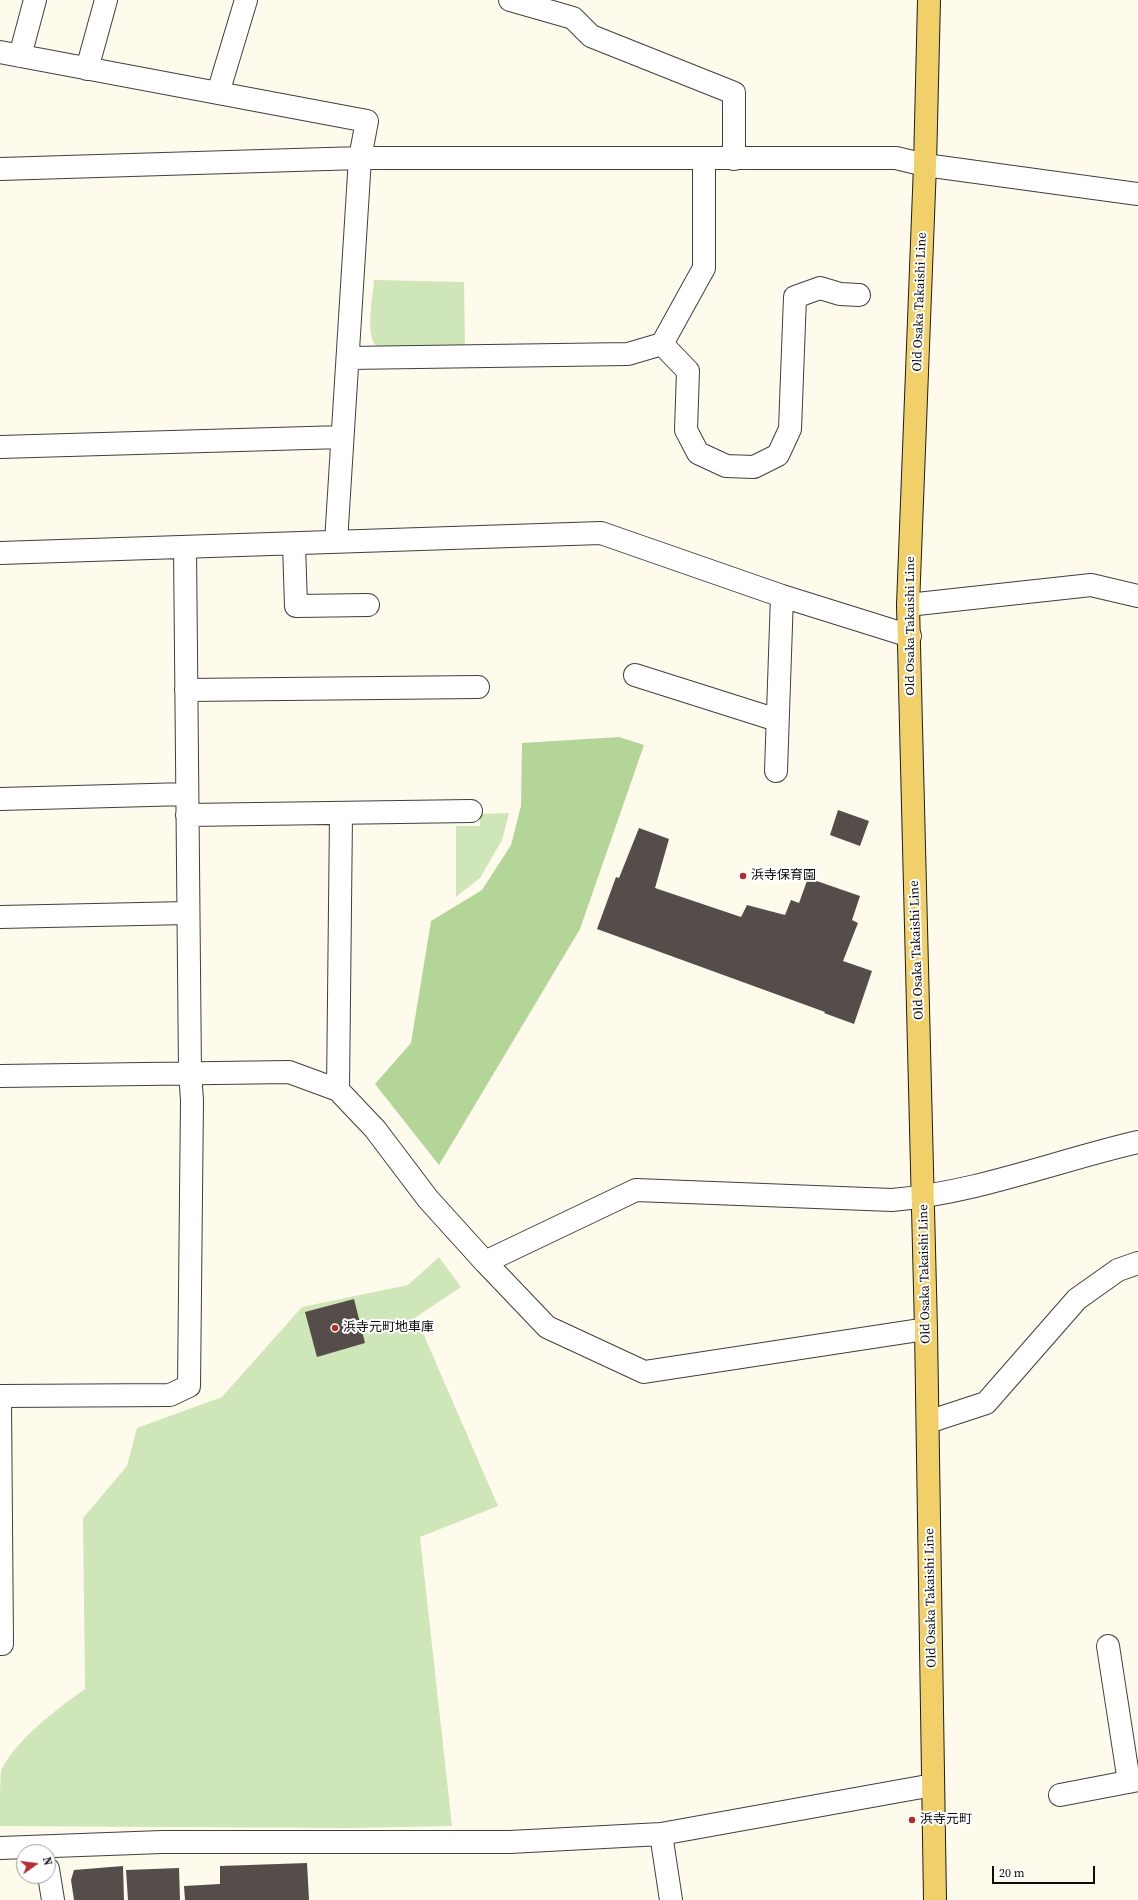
<!DOCTYPE html>
<meta charset="utf-8">
<style>
body{margin:0}
#map{position:relative;width:1138px;height:1900px;overflow:hidden;background:#fefaec;font-family:"Source Serif 4",serif}
canvas{display:block}
.north{position:absolute;left:16px;top:1844px;width:40px;height:40px;box-sizing:border-box;background:#fff;border:1px solid #9e9e9e;border-radius:50%;rotate:76deg;font-size:11px;font-weight:700;line-height:16px;text-align:center;color:#0c0c0c}
.north::after{content:'';display:block;margin:auto;width:14px;height:18px;background:#b32c32;clip-path:polygon(50% 0,100% 100%,50% 72%,0 100%)}
.scale{position:absolute;left:992px;top:1866px;width:103px;height:18px;box-sizing:border-box;border:2px solid #0c0c0c;border-top:0;padding-left:5px;font-size:12px;line-height:14px;white-space:nowrap;color:#0c0c0c;-webkit-text-stroke:3px #fff;paint-order:stroke}
</style>
<div id="map">
<canvas width="1138" height="1900"></canvas>
<div class="north">N</div>
<div class="scale">20 m</div>
</div>
<script>
const context = document.querySelector('canvas').getContext('2d');
context.lineJoin = 'round';
function paint(path, color) { context.fillStyle = color; context.fill(path, 'evenodd'); }
function trace(path, color, width, dash) { context.strokeStyle = color; context.lineWidth = width; context.lineCap = dash ? 'butt' : 'round'; context.setLineDash(dash || []); context.stroke(path); }
function write(font, color, halo, rows, align = 'center') {
  context.font = font + ' "Source Serif 4","Noto Sans JP",serif'; context.lineWidth = 4; context.setLineDash([]); context.textBaseline = 'middle'; context.strokeStyle = halo; context.fillStyle = color; for (const [text, x, y, turn = 0] of rows) {
    context.save(); context.translate(x, y); context.rotate((+turn || 0) * Math.PI / 180); context.textAlign = isNaN(turn) ? turn : align; if (halo) context.strokeText(text, 0, 0); context.fillText(text, 0, 0); context.restore();
  }
}
paint(new Path2D(`
 M374,280l90,2 1,65h-87c-14,-8 -5,-51 -4,-67z
 M509,813l-7,27 -22,38 -24,19v-71h24v-12z
 M439,1257l22,30 -45,30 82,189 -78,31 32,289 -99,2 -353,-2c0,-11 0,-47 1,-55 13,-30 57,-63 84,-82l-2,-171 44,-52 10,-38 85,-31 80,-90 106,-22z`), '#cfe6b8');
paint(new Path2D(`
 M619,737l25,8 -64,184 -141,236 -64,-81 36,-41 20,-122 51,-31 29,-45 10,-39 1,-63z`), '#b3d698');
paint(new Path2D(`
 M838,810l31,11 -9,25 -30,-11z
 M639,828l30,11 -14,49 86,29 6,-12 38,10 6,-15 8,3 9,-25 52,18 -8,24 6,3 -15,38 29,10 -18,53 -30,-11 1,-1 -228,-83 19,-52 3,1z
 M354,1299l11,44 -48,14 -12,-45z
 M307,1863l2,37h-124l-1,-14 36,-2v-18z
 M123,1866l1,34h-50l-3,-20 3,-10z
 M179,1868l1,32h-52l-2,-30z`), '#544d49');
const minor = new Path2D(`
 M510,0l63,18 18,18 143,57v66
 M0,52l367,69 -7,37 -24,384
 M20,56l15,-56
 M87,69l19,-69
 M218,93l28,-93
 M0,169l360,-11h536l29,7 213,29
 M662,344l26,27 -2,59 12,23 28,13 28,1 24,-12 12,-26 5,-132 25,-9 20,6 19,1
 M348,358l280,-4 34,-10 42,-76v-109
 M0,447l342,-10
 M294,544l2,62 72,-1
 M0,553l601,-20 181,63 128,40
 M908,605l183,-20 47,11
 M635,675l142,45
 M186,690l292,-3
 M776,771l6,-175
 M0,799l187,-5
 M187,815l284,-4
 M0,917l188,-4
 M0,1076l289,-4 49,18 37,39 53,70 57,63 62,65 97,45 282,-43
 M338,1090l3,-276
 M485,1262l151,-72 256,10c84,-7 164,-39 246,-58
 M0,1396l170,-1 19,-9 3,-286 -2,-27 -5,-526
 M0,1401l2,243h-2
 M928,1422l58,-19 91,-104 41,-29 20,-7
 M1108,1646l21,136
 M1060,1795l78,-15
 M661,1834l10,66
 M0,1848l162,-6h348l151,-8 272,-49
 M48,1869l5,31`);
const major = new Path2D(`
 M929,0l-4,165 -17,440 18,724 9,571`);
trace(minor, '#3f3f3f', 24);
trace(major, '#1d1d1d', 24);
trace(minor, '#fff', 22);
trace(major, '#f1d069', 22);
for (const [x, y, r, color] of [
 [743,876,4,"#b32c32"],
 [335,1328,4,"#b32c32"],
 [912,1820,4,"#b32c32"]
]) { const dot = new Path2D(); dot.arc(x, y, r, 0, 2 * Math.PI); context.fillStyle = color; context.fill(dot); trace(dot, '#fff', 1.5); }
write('13px', '#0c0c0c', '#fff', [
 ["Old Osaka Takaishi Line",920,302,-88],
 ["Old Osaka Takaishi Line",911,626,-90],
 ["Old Osaka Takaishi Line",917,950,-92],
 ["Old Osaka Takaishi Line",925,1274,-91],
 ["Old Osaka Takaishi Line",931,1598,-91]
]);
write('13px', '#0c0c0c', '#fff', [
 ["浜寺保育園",751,876],
 ["浜寺元町地車庫",343,1328],
 ["浜寺元町",920,1820]
], 'left');
</script>
